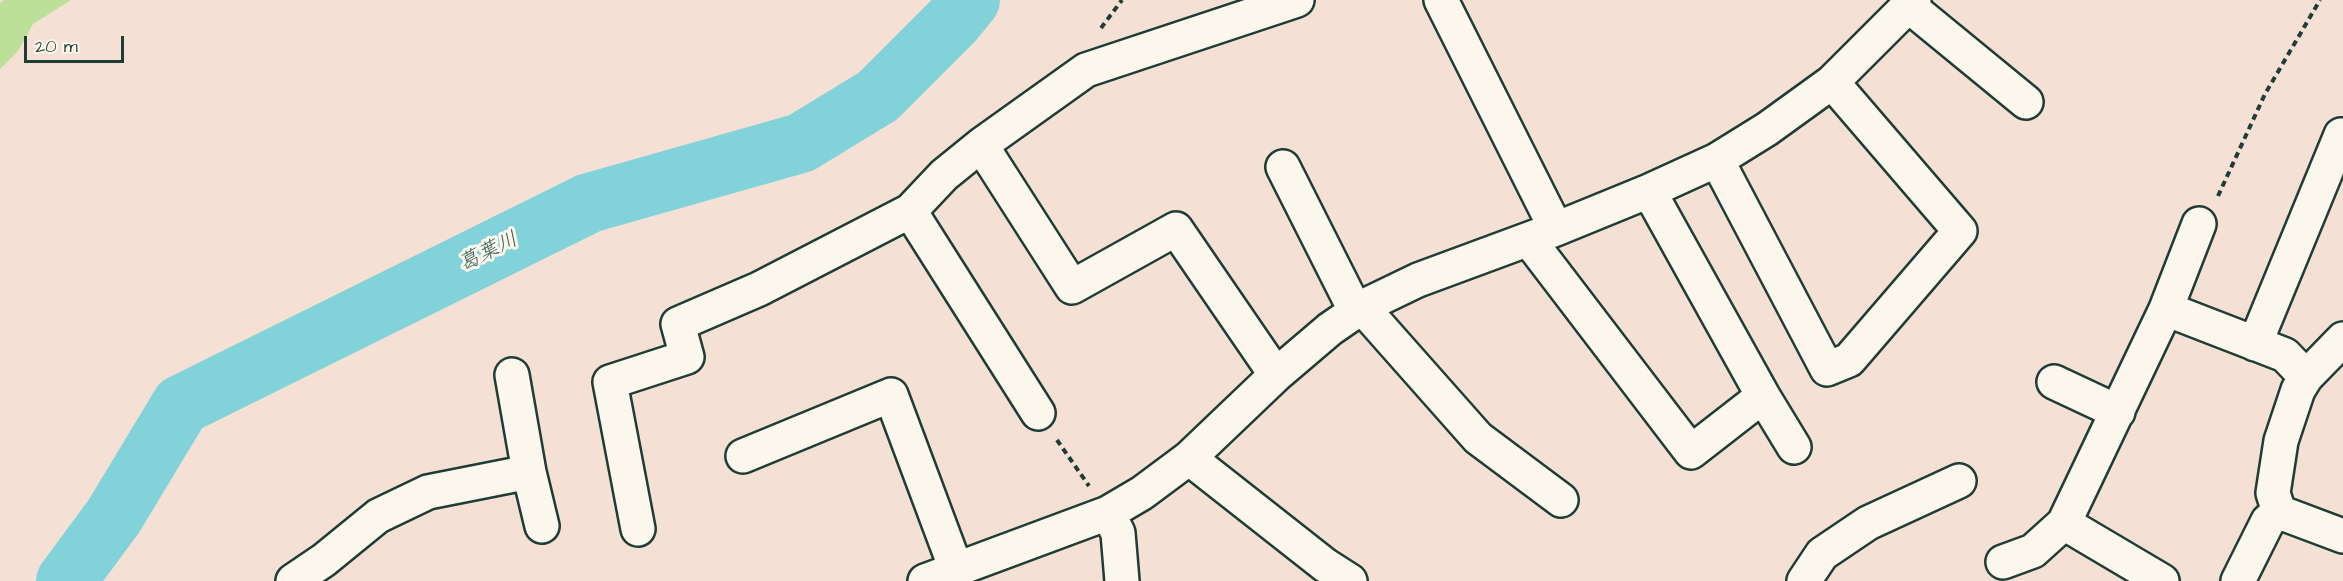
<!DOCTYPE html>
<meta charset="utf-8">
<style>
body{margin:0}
#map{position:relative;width:2343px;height:581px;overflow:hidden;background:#f4e0d5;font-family:"Architects Daughter",sans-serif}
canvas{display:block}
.scale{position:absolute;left:24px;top:36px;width:100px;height:27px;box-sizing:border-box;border:3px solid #1f3d34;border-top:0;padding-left:8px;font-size:18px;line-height:21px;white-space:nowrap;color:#1f3d34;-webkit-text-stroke:4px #fbf7ec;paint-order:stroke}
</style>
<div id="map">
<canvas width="2343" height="581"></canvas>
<div class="scale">20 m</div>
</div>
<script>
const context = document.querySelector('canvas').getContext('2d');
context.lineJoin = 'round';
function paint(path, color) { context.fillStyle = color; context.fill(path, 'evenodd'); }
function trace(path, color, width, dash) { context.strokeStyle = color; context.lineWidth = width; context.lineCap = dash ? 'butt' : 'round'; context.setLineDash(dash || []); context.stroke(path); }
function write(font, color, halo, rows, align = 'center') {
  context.font = font + ' "Architects Daughter","Klee One",sans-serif'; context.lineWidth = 6; context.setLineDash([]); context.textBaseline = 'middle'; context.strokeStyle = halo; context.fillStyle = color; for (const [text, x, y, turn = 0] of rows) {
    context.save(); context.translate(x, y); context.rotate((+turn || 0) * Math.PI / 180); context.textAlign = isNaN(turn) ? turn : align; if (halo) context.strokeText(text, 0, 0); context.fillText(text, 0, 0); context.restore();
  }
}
paint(new Path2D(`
 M4,0h67l-38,24 -15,27 -18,18v-66z`), '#bcdf99');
trace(new Path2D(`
 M66,581l48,-65 67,-111 408,-202 212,-60 77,-47 75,-75 17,-21`), '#82d3d9', 60);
const minor = new Path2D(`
 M1441,0l115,229
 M1909,6l117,96
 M981,145l91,142 104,-58 100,146
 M1717,160l110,209 22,-9 111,-129 -128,-149
 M1283,167l73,145
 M1649,191l114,205 31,51
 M910,211l128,202
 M1529,240l162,212 72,-56
 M1362,307l116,131 83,62
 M2166,309l119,46 21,22 -8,13 -17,51 -8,52 6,19
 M2255,344l86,-209
 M512,375l17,97 13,54
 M2306,377l37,-38
 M2054,382l64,30
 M743,456l148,-61 65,174
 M1189,458l136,107 25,16
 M2279,512l64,24
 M1108,513l10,20 4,48
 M2064,523l98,58
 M638,529l-28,-147 77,-25 -9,-33 81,-35 151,-78 34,-36 37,-30 105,-75 211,-70
 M2003,562l30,-11 31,-28 102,-214 33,-85
 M293,581l31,-21 54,-44 50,-24 101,-20
 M925,581l183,-68 34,-20 47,-35 87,-83 54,-46 32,-22 56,-27 138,-51 93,-38 68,-31 50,-31 65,-47 82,-82
 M1804,581l18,-27 46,-31 91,-42
 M2238,581l30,-60 11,-9`);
trace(minor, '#1f3d34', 38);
trace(new Path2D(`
 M1101,28l21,-28
 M2218,196l47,-102 55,-94
 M1057,440l32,46`), '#1f3d34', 4, [6, 4.5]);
trace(minor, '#fbf7ec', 33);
write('italic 21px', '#335b55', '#fbf7ec', [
 ["葛葉川",489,253,-26]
]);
</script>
